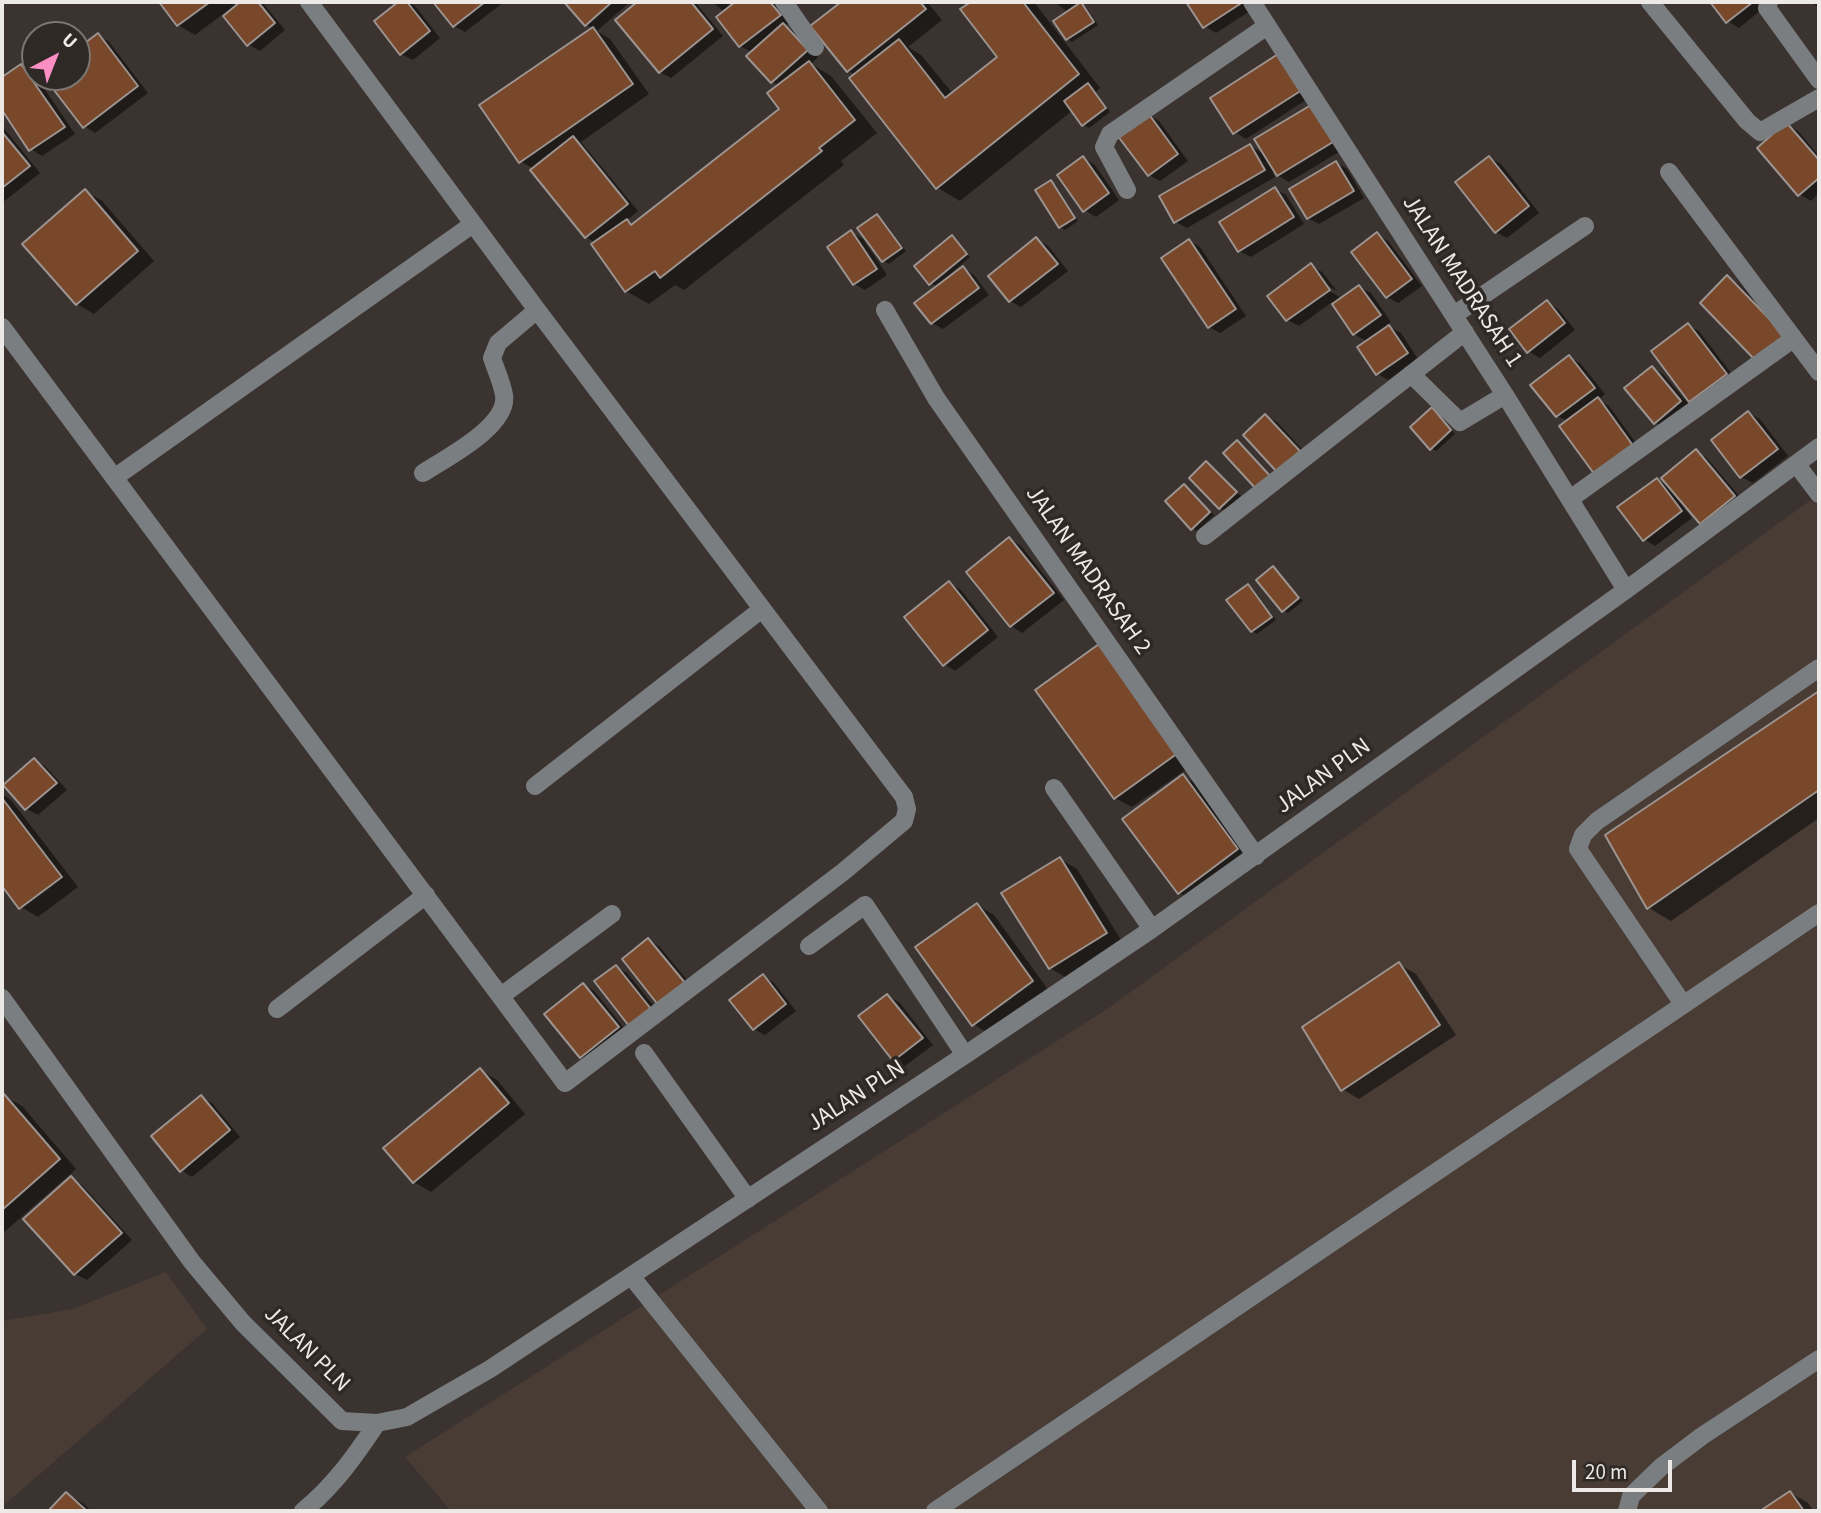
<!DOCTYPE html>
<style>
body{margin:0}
#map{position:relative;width:1821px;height:1513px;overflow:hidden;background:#3a332f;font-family:"Source Sans 3",sans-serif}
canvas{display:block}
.frame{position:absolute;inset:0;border:4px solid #ede9e6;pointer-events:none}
.north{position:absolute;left:21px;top:21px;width:70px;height:70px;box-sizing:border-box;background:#2f2925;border:2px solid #7b7672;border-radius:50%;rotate:42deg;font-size:19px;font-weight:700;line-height:28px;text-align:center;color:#ede9e6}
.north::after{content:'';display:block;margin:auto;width:24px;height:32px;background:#fb8fc3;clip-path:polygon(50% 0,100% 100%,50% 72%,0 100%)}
.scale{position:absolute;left:1572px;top:1460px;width:100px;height:32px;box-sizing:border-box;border:4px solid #ede9e6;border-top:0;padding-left:9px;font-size:21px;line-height:24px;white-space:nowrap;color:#ede9e6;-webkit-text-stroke:5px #2f2925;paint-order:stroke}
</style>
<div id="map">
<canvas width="1821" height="1513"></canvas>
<div class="frame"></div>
<div class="north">U</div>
<div class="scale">20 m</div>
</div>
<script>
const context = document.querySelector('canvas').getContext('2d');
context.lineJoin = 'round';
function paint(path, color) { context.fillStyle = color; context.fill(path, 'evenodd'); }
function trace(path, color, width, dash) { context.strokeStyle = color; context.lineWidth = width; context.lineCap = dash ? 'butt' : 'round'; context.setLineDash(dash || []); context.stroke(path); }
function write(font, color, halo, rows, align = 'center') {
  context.font = font + ' "Source Sans 3",sans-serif'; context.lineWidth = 7; context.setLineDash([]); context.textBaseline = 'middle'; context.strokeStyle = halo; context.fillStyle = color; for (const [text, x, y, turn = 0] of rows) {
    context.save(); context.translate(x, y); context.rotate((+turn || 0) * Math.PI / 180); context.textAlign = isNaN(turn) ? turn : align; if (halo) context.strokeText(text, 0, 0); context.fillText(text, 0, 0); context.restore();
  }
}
paint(new Path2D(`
 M1819,494v1017h-1368l-46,-54 702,-448z
 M166,1272l41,57 -205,178v-186l70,-12z`), '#483c35');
paint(new Path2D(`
 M161,2h101l23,28 -25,21 -11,-6 -26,-31 -28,21 -17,-10z
 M401,2h7l7,4 25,32 -27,22 -12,-6 -25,-33z
 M435,2h69l-39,30 -11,-6z
 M566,2h64l-33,29 13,8 39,55 -68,48 57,69 -12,10 8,4 148,-116 -3,-23 -6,-4 -24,-26 3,-4 -12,-6 -15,-34 -13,-10h63l16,20 -6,4 9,5 24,26 -7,7 20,12 46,57 -36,28 3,4 -160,125 -9,-5 -26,19 -23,-13 -30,-48 -10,-6 -54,-67 2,-1 -14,-8 73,-132 -7,-5z
 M639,2h56l28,34 -52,42 -11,-6 -43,-52z
 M844,2h83l15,18 -34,27 13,8 32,39 46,-37 -36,-47 10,-8h61l66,86 -4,4 14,20 -21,16 -5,-3 -11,-15 -113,91 -22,-13 -86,-110 4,-3 -8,-4 -35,-45z
 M1054,2h29l-3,2 6,3 12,18 -26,17 -5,-3 1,-27z
 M1188,2h56l6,9 -34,22 -11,-7z
 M1712,2h52l3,3 -28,23 -11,-7z
 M1812,2h7v6l-4,-3z
 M98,35l11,7 39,51 -53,40 -11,-7 -38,-49h31v-26z
 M1278,56l34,40 -66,43 -11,-7z
 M21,66l12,6 42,62 -33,22 -11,-7 -29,-42v-28z
 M1311,107l33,42 -55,33 -17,-10 3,5 -88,51 -11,-6 74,-76 16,9z
 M1148,115l11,6 29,40 -28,20 -11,-6z
 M1787,124l11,7 21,25v37l-8,8 -12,-7z
 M2,126l38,47 -38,30z
 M1083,158l12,7 24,35 -23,17 -11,-7z
 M1490,158l11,6 38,49 -32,25 -11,-6z
 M1336,163l11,6 17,29 -45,26 -11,-6z
 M1051,182l5,3 22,36 -13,9 -5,-3z
 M1275,189l11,6 18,29 -53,33 -12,-6z
 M85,191l17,10 52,60 -60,53 -17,-10z
 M877,216l5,3 24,32 -17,13 -5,-3z
 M851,232l12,7 24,36 -22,15 -11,-6z
 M1377,235l11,6 34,45 -24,17 -11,-6z
 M952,237l18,20 -20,17 2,3 11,-9 11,7 15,20 -46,34 -11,-6 6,-36 -7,-4z
 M1036,239l12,7 20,25 -47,36 -11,-6z
 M1189,241l11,6 46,69 -26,17 -11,-6z
 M1311,266l11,6 15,19 -13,-7 -2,3 21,12 16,-12 12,6 20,29 -5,3 15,8 17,26 -30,21 -11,-7 -9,-31 -14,-8 -22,-32 -33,24 -12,-6 -17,-24z
 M1728,278l11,6 56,58 -25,25 -12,-7z
 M1547,302l11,7 17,21 -35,28 -12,-7z
 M1688,325l11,6 38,50 -35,26 -12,-6z
 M1569,357l11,6 25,31 -7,6 11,6 35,48 -87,-38z
 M1652,368l11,6 29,34 -26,21 -11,-7z
 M1432,409l23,25 -19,17 -5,-3z
 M1748,413l12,6 28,37 -35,27 -12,-6z
 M1265,416l12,6 33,36 -21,19z
 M1238,442l37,39 -12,11z
 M1696,451l11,7 38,45 -33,26 -11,-6 -14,-17 -3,2 8,10 -37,28 -11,-7 13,-59 15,8z
 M1207,463l34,33 -16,15 -5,-3z
 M1184,486l30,29 -17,16 -5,-3z
 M1010,539l11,7 43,54 -42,33 -11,-7z
 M1273,568l5,3 25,30 -15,12 -5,-3z
 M949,583l12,7 37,47 -43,34 -11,-7z
 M1248,586l5,3 23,31 -19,14 -5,-3z
 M1116,656l78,108 -62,43 -17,-9z
 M1819,693v125l-148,103 -22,-13 -42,-72z
 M34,760l11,6 22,24 -29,25 -11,-6 -21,-24z
 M1183,776l17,10 54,74 -57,43 -17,-10z
 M2,794l9,6 67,87 -40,30 -17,-10 -19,-24z
 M1060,859l17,10 46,74 -56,35 -17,-10z
 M977,905l17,10 55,76 -59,43 -17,-10z
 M648,940l11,6 37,45 -25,20z
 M1399,964l17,10 40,61 -97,64 -17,-10z
 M616,967l11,6 34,42 -64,-33z
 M763,976l11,7 22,28 -31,24 -11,-6z
 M583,985l11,6 35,43 -37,29 -11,-6z
 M887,996l12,6 34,43 -28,21 -11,-6z
 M480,1070l17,10 28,34 -94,78 -17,-10z
 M4,1096l18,10 54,63 -74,65v-135z
 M201,1097l11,6 28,34 -48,40 -11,-7z
 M71,1179l11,6 50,55 -45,40 -12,-6 -49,-55z
 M1791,1493l17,10 5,8h-50z
 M67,1494l17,10 7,7h-40z`), '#0007');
const building = new Path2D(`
 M159,2h51l-33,24z
 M240,2h18l17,21 -28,23 -24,-30z
 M398,2h9l23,29 -30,24 -26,-34z
 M433,2h52l-32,25z
 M564,2h48l-27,24z
 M637,2h54l22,27 -54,44 -44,-53z
 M735,2h35l11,13 -42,32 -23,-30z
 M841,2h79l6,7 -79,63 -37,-46z
 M971,2h52l56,72 -143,115 -87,-111 50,-39 46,59 52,-41 -37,-48z
 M1081,2l13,20 -28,18 -13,-19z
 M1186,2h52l2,2 -37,24z
 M1710,2h43l-27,21z
 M783,23l25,27 -37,33 -25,-27z
 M593,27l40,57 -114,79 -40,-58z
 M98,33l40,53 -55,42 -39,-51h33v-28z
 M1278,54l24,36 -69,44 -23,-36z
 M809,61l46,59 -36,28 3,3 -162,127 -5,-7 -30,21 -34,-48 36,-25 4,6 148,-116 -12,-16z
 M21,64l44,63 -36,24 -27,-41v-33z
 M1088,83l18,25 -24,18 -18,-25z
 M1311,105l22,37 -56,34 -23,-37z
 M1148,113l30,41 -30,22 -31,-41z
 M1786,122l33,38v18l-21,18 -41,-48z
 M2,132l28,34 -28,22z
 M573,136l55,68 -43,34 -55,-68z
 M1250,144l15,26 -91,53 -15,-27z
 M1083,156l26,37 -26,19 -26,-37z
 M1489,156l40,50 -34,27 -40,-51z
 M1336,161l18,30 -47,28 -18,-30z
 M1051,180l24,38 -16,10 -24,-38z
 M1275,187l19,30 -56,35 -19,-30z
 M85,189l53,62 -62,54 -54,-61z
 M877,214l25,34 -20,14 -25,-34z
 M851,230l26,39 -24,16 -26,-38z
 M1377,232l35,47 -26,19 -35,-46z
 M952,235l15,19 -38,31 -15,-19z
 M1036,237l22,27 -49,38 -21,-26z
 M1189,239l47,70 -28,19 -47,-70z
 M1311,263l19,27 -44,31 -19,-25z
 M963,266l16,22 -48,36 -17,-21z
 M1727,275l58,60 -28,27 -57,-59z
 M1359,285l22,30 -28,20 -21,-31z
 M1547,300l18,23 -38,30 -18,-24z
 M1688,323l39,51 -38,28 -38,-51z
 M1389,325l19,28 -32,22 -19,-28z
 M1569,355l26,33 -39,29 -26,-32z
 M1652,366l29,35 -27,23 -30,-36z
 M1598,397l36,50 -39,28 -36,-49z
 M1432,407l19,23 -21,20 -20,-23z
 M1748,411l30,38 -38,29 -29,-38z
 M1265,414l35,37 -23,21 -34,-37z
 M1237,440l35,38 -15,12 -34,-37z
 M1696,449l39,47 -35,28 -39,-46z
 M1206,461l31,31 -18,17 -30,-31z
 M1657,478l25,33 -39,30 -26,-34z
 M1184,484l26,28 -19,18 -26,-29z
 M1009,537l45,56 -44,34 -44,-55z
 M1273,566l26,32 -17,14 -26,-32z
 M949,581l39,49 -45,36 -39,-49z
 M1248,584l24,33 -21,15 -25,-32z
 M1099,644l79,109 -64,46 -79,-109z
 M1819,691v99l-172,119 -42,-74z
 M34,758l23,25 -32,27 -22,-25z
 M1183,774l55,75 -60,45 -56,-75z
 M2,798l60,79 -43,32 -17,-23z
 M1060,857l47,76 -58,36 -48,-76z
 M977,903l56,78 -61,45 -57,-79z
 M648,938l38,46 -27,22 -37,-47z
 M1399,962l41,63 -99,66 -39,-64z
 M616,965l35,44 -22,17 -35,-45z
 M763,974l23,30 -33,26 -24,-30z
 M583,983l36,44 -39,31 -36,-44z
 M887,994l36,44 -30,23 -35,-45z
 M480,1068l29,35 -96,80 -30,-35z
 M4,1094l56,65 -58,51v-114z
 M201,1095l29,35 -50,42 -29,-36z
 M71,1176l51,57 -48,42 -51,-56z
 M1790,1491l14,20h-44z
 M66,1492l21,19h-39z`);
paint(building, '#794729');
trace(building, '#9c9490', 2);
trace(new Path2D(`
 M784,2l31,45
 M1252,2l253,393 121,195
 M1650,2l97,119 13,11 59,-34
 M1769,2l-2,6 52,72
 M1669,172l150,200
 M1127,190l-23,-43 6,-13 157,-108
 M885,310l51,88 320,458
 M1454,315l131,-89
 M2,327l563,756 278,-211 61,-51 3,-12 -3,-12 -367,-487 -228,-308
 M1411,374l49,48 45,-27
 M1797,465l22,29
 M423,473c23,-15 86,-47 81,-78 -2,-12 -8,-25 -12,-37l6,-15 39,-33
 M114,478l359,-254
 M1570,499l223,-160
 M1205,536l260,-204
 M535,786l227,-177
 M1054,788l98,141
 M809,946l56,-41 100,150
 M501,996l111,-82
 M2,998l190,264 51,61 99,98 35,2 30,-6 83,-48 475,-314 187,-126 474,-339 193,-143
 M1683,1004l-105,-155 5,-14 14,-14 222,-153
 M277,1009l149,-114
 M644,1053l104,146
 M631,1276l188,235
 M303,1511c31,-25 52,-55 74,-88
 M935,1511l884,-598
 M1627,1511l4,-15 30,-29 41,-31 117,-77`), '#7b7e81', 18);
write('24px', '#ede9e6', '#2f2925', [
 ["JALAN MADRASAH 1",1461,282,57],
 ["JALAN MADRASAH 2",1087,571,55],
 ["JALAN PLN",1324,777,-36],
 ["JALAN PLN",857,1097,-33],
 ["JALAN PLN",306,1350,45]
]);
</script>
